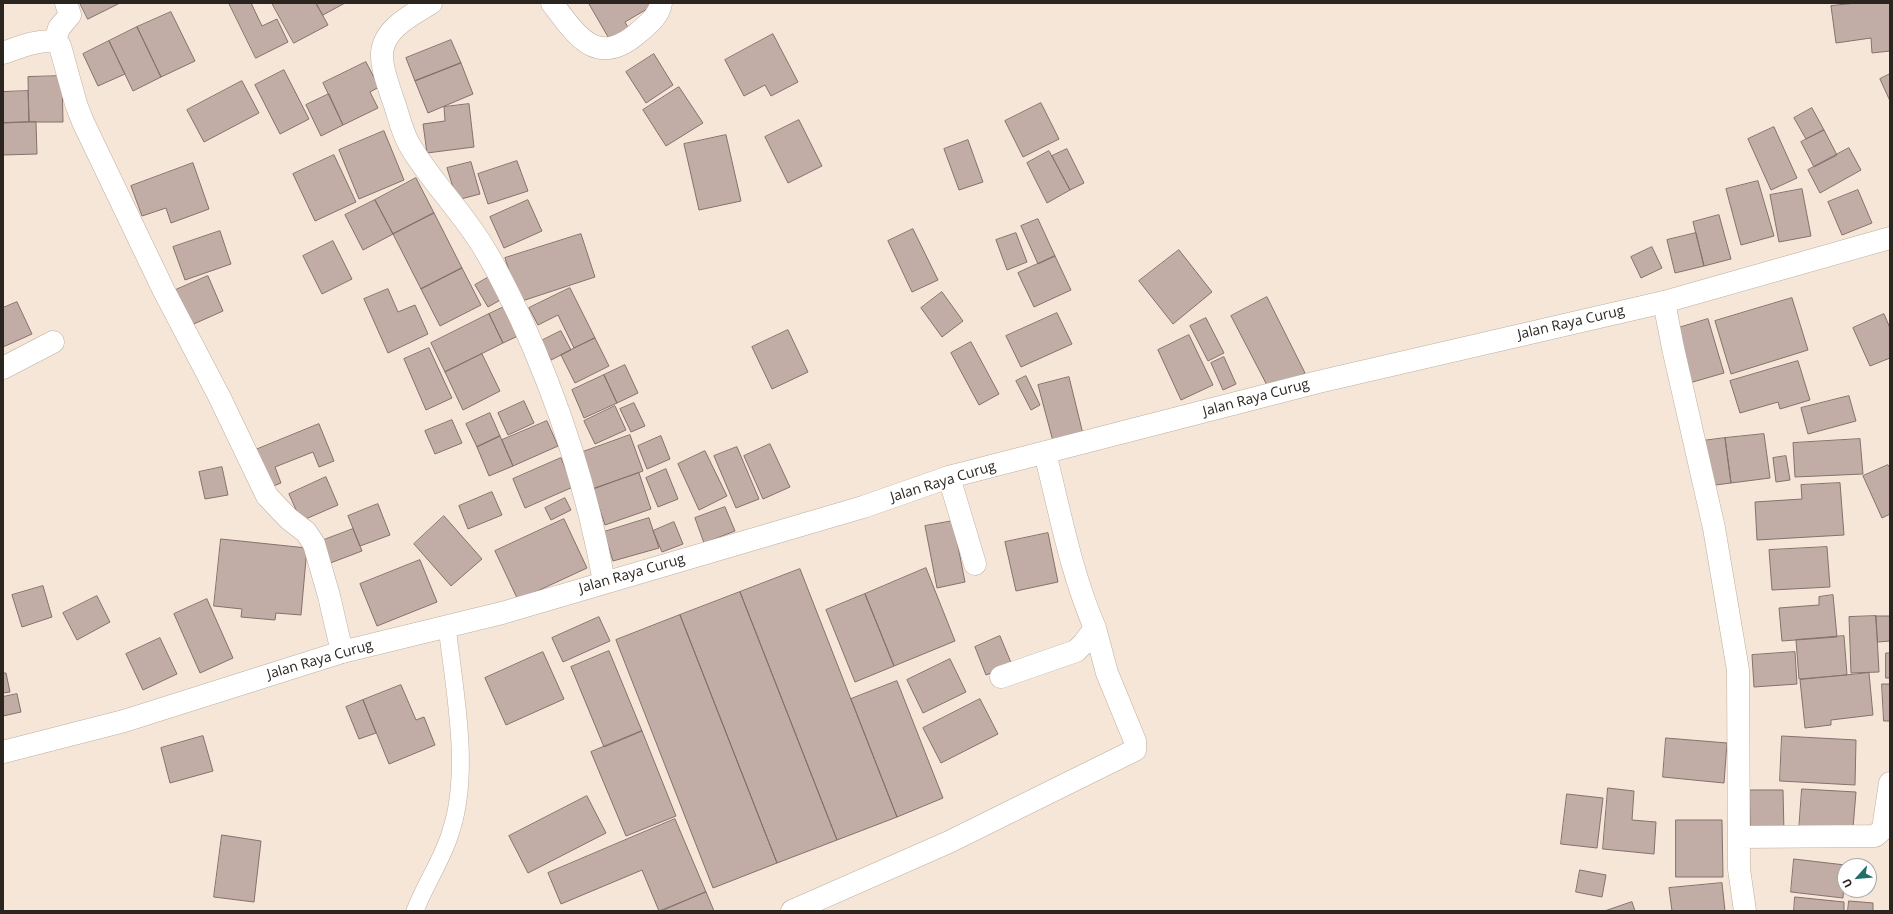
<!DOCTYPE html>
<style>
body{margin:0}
#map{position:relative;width:1893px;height:914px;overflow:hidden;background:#f5e6d7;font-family:"Open Sans",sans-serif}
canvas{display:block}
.frame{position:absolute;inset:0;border:4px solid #2b2520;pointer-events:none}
.north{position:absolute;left:1837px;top:858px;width:40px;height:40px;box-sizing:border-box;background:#fff;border:1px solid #aaa8a6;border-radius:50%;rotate:243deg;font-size:11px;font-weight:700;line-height:16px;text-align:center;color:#2b2520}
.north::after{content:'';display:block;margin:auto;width:14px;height:18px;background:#246e6a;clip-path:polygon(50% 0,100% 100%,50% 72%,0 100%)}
</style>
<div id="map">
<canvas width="1893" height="914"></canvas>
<div class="frame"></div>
<div class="north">U</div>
</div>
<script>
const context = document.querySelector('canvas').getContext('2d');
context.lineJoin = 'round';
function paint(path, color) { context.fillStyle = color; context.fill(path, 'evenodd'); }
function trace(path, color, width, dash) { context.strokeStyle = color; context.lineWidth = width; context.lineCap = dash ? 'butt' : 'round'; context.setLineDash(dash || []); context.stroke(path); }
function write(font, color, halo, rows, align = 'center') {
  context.font = font + ' "Open Sans",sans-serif'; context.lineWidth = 3; context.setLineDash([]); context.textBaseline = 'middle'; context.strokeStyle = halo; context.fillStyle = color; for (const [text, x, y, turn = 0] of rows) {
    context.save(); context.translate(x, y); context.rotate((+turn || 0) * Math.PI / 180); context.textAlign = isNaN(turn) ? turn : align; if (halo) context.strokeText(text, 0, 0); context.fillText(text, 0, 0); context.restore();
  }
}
const building = new Path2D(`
 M80,3h40l-32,16z
 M229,3h22l11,23 15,-7 11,23 -32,16z
 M272,3h44l12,22 -34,18z
 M316,3h29l-22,12z
 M591,3h59l2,3 -27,16 5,9 -19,11 -22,-38z
 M1857,3h33v48l-18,2 -1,-15 -35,5 -5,-37z
 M171,12l24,49 -34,16 -24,-50z
 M137,27l24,50 -28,14 -24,-50z
 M773,34l25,48 -27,14 -6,-11 -21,11 -19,-36z
 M451,40l10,23 -46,18 -9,-23z
 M109,41l16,33 -27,12 -15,-32z
 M654,54l19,31 -27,18 -20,-31z
 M366,62l13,25 -9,5 8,16 -35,17 -20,-42z
 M461,63l12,31 -45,19 -13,-32z
 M284,70l25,49 -29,15 -25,-49z
 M1890,74v27l-10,-22z
 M62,76l1,46h-34l-1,-45z
 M242,81l17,32 -55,29 -17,-32z
 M679,87l24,36 -37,23 -23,-36z
 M28,91l1,31 -26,1v-31z
 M329,94l14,31 -22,11 -15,-31z
 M1041,103l18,36 -36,18 -18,-36z
 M469,104l5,43 -47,6 -4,-29 22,-3 -1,-14z
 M1812,108l12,22 -18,9 -12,-21z
 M799,120l23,46 -34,17 -23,-46z
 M36,122l1,32 -34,1v-32z
 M1774,127l23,51 -26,12 -23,-51z
 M1824,130l13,25 -23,12 -13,-25z
 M384,131l20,49 -45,19 -20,-49z
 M726,135l15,66 -42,9 -15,-66z
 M968,140l15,42 -24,8 -15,-41z
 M1849,148l12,22 -41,23 -12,-23z
 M1067,149l17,34 -14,7 -18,-34z
 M1049,151l21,39 -23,13 -20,-40z
 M334,155l22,47 -41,19 -22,-47z
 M517,161l11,30 -40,13 -10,-30z
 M471,162l9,32 -23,6 -10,-32z
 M193,163l16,46 -38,14 -5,-15 -24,8 -11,-30z
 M416,178l18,35 -41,21 -18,-34z
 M1758,181l16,55 -33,9 -15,-56z
 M1802,189l9,47 -32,6 -9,-47z
 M1858,190l14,33 -30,12 -14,-33z
 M375,200l18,34 -30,16 -18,-35z
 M528,200l14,31 -38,17 -14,-31z
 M434,213l28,55 -41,21 -28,-55z
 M1719,215l12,44 -27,7 -11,-44z
 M1038,219l17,37 -17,8 -17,-38z
 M913,229l25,51 -26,12 -24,-51z
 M220,231l11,33 -46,16 -12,-33z
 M1016,233l11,29 -20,8 -11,-30z
 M1696,233l8,33 -29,7 -8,-33z
 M581,234l14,43 -76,25 -14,-44z
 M333,241l19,38 -30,15 -19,-38z
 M1652,247l10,21 -21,10 -10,-21z
 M1179,250l33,42 -39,32 -34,-43z
 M1055,256l16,34 -37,17 -16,-34z
 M462,268l19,37 -41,21 -19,-37z
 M208,276l15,35 -36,16 -16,-35z
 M489,277l13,22 -14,8 -13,-22z
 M570,288l25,50 -21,10 -16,-33 -20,10 -9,-17z
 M388,289l10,23 17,-7 13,29 -40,19 -24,-54z
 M942,292l21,29 -21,16 -21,-29z
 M1267,297l38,76 -35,18 -39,-75z
 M1792,298l16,52 -77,24 -16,-53z
 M17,302l15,32 -29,13v-39z
 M506,306l14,29 -17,8 -14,-29z
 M1057,313l15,31 -51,23 -15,-31z
 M489,314l14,29 -58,29 -14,-29z
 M1884,314l6,14v30l-20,8 -17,-38z
 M1206,318l18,35 -16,8 -18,-35z
 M1708,319l16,54 -38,11 -11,-55z
 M788,330l20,42 -36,17 -20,-42z
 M561,331l10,19 -20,10 -10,-19z
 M1189,335l24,50 -32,15 -23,-50z
 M595,338l14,28 -34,17 -14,-28z
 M971,342l28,52 -20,11 -28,-52z
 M429,348l23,50 -26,12 -22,-51z
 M482,354l18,37 -37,19 -18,-38z
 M1224,357l12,27 -13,6 -12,-27z
 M1798,361l12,39 -30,9 -2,-7 -38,11 -10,-32z
 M625,365l13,28 -21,10 -13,-28z
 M604,375l13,28 -33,15 -12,-28z
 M1026,376l14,29 -9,5 -15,-29z
 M1069,377l15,61 -30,7 -16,-60z
 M1849,396l7,25 -48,13 -7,-26z
 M524,401l10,22 -26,12 -10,-22z
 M634,403l11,23 -14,6 -11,-23z
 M615,406l11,24 -31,14 -11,-23z
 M490,413l10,23 -23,11 -11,-23z
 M452,420l10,23 -27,11 -10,-23z
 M547,421l11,25 -45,20 -11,-26z
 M319,424l15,37 -15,6 -6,-15 -38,15 6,16 -13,5 -15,-37z
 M1764,434l6,44 -39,5 -6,-45z
 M630,435l13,36 -50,18 -13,-36z
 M500,436l13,30 -24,10 -12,-29z
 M661,436l9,23 -23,10 -9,-23z
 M1725,438l6,45 -23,3 -6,-45z
 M1860,439l3,35 -68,3 -2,-34z
 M770,444l20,43 -27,12 -19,-43z
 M737,447l22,52 -23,9 -22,-52z
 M705,451l22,45 -28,14 -21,-46z
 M1786,456l4,24 -14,2 -3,-24z
 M561,458l12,29 -48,21 -12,-29z
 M1888,465l2,3v46l-8,4 -19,-42z
 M222,467l6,28 -23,4 -6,-27z
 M666,469l12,30 -20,8 -12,-29z
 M639,473l12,36 -46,16 -12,-36z
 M326,477l12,28 -37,16 -12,-27z
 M1840,483l4,52 -87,5 -2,-38 47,-3 -1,-14z
 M492,492l10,23 -34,14 -9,-23z
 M565,498l6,12 -20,10 -6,-12z
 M378,504l12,31 -30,11 -12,-30z
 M725,507l10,24 -31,12 -9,-25z
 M444,516l38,43 -31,27 -37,-42z
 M649,518l10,30 -46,13 -9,-29z
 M564,519l23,49 -69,32 -23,-49z
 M953,521l12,61 -28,6 -12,-62z
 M674,522l9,22 -21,8 -9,-21z
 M353,529l9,22 -37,14 -9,-22z
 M1048,533l10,49 -42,9 -11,-49z
 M221,539l86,9 -6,67 -25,-2 -1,7 -34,-3 1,-8 -28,-3z
 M1827,547l3,40 -58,3 -3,-40z
 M420,560l17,42 -60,24 -17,-42z
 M926,568l29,73 -61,25 -29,-72z
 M800,569l97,248 -60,23 -97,-248z
 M43,586l9,31 -30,10 -10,-32z
 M740,592l97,248 -60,23 -97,-248z
 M865,594l29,72 -39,16 -29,-72z
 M1833,595l4,42 -55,4 -3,-33 40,-3v-8z
 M97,596l13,26 -33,18 -14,-27z
 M207,599l26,59 -33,15 -26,-59z
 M680,615l97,248 -64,25 -97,-248z
 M1876,616h14v25l-12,1z
 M1876,616l3,56 -28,1 -2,-56z
 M599,617l11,24 -47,21 -11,-24z
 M1000,636l12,29 -26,10 -11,-28z
 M1844,636l3,39 -48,4 -3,-39z
 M160,638l17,36 -34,16 -17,-36z
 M609,651l33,80 -38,16 -33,-80z
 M543,652l21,47 -58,26 -21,-47z
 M1795,652l2,32 -43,3 -2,-32z
 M1886,653h4v25h-4z
 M950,659l16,33 -43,21 -16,-33z
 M3,673h3l4,19 -7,1z
 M1869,673l4,42 -42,5v5l-26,3 -5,-48z
 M897,681l46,117 -46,19 -46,-118z
 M1882,684h8v37h-6z
 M401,685l15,35 8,-3 11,28 -46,19 -26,-64z
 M17,694l4,18 -18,4v-19z
 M980,699l18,35 -57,29 -18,-35z
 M363,700l13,33 -17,6 -13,-32z
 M642,731l34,85 -50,20 -35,-84z
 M203,736l10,35 -43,12 -9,-35z
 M1782,736l74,4 -1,45 -75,-4z
 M1666,738l61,5 -3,40 -61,-6z
 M1608,788l26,3 -2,29 24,2 -2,32 -51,-5z
 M1802,789l54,3 -3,36 -54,3z
 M1750,790h33l1,43 -33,1z
 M1567,794l36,4 -6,50 -36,-4z
 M587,796l19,37 -78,40 -19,-37z
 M675,819l31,73 -47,19 -17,-41 -81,34 -13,-31z
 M1676,820h46l1,57h-47z
 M222,835l39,6 -7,61 -40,-5z
 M1794,859l51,6 -2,33 -52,-6z
 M1580,870l26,5 -4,22 -26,-5z
 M1722,883l3,28h-53l-3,-23z
 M706,892l8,19h-52z
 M1795,897l49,5v9h-50z
 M1849,901l24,2v8h-25z
 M1632,902l3,9h-30z`);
paint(building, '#c1aca6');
trace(building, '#85716c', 1);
const lane = new Path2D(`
 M415,911c10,-27 28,-52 36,-80 20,-61 3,-142 -4,-205`);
const street = new Path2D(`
 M431,3c-19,12 -47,25 -49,50 -1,14 6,31 10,44 6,15 9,33 17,47 21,37 54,68 76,106 13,21 24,45 35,67 38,83 68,175 84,265
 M552,3c25,33 45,66 87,29 9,-8 20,-16 22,-29
 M55,41l4,-13 11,-13 -4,-12
 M3,53c17,-6 33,-13 52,-12l5,5 16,58 7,18 81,169 55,105 48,100 22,23 17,13 8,12 15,52 13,56
 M1664,302l9,46 41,180 24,142 1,199 6,42
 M3,368l50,-26
 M949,477l26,87
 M1001,677l75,-26 8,-8 11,-15c-24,-55 -35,-116 -50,-175
 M1739,837l136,-1 8,-7 7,-46
 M792,911l157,-69 186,-92v-9l-28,-68 -12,-45`);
const secondary = new Path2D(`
 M3,752l121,-31 218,-69 160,-39 361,-106 86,-30 369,-95 346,-80 226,-64`);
trace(lane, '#bdafa1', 18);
trace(street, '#bdafa1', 23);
trace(secondary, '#bdafa1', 23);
trace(lane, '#fff', 17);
trace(street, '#fff', 22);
trace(secondary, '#fff', 22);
write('14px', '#2b2520', '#fff', [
 ["Jalan Raya Curug",1571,323,-13],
 ["Jalan Raya Curug",1256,398,-15],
 ["Jalan Raya Curug",943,482,-17],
 ["Jalan Raya Curug",632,574,-16],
 ["Jalan Raya Curug",320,660,-16]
]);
</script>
